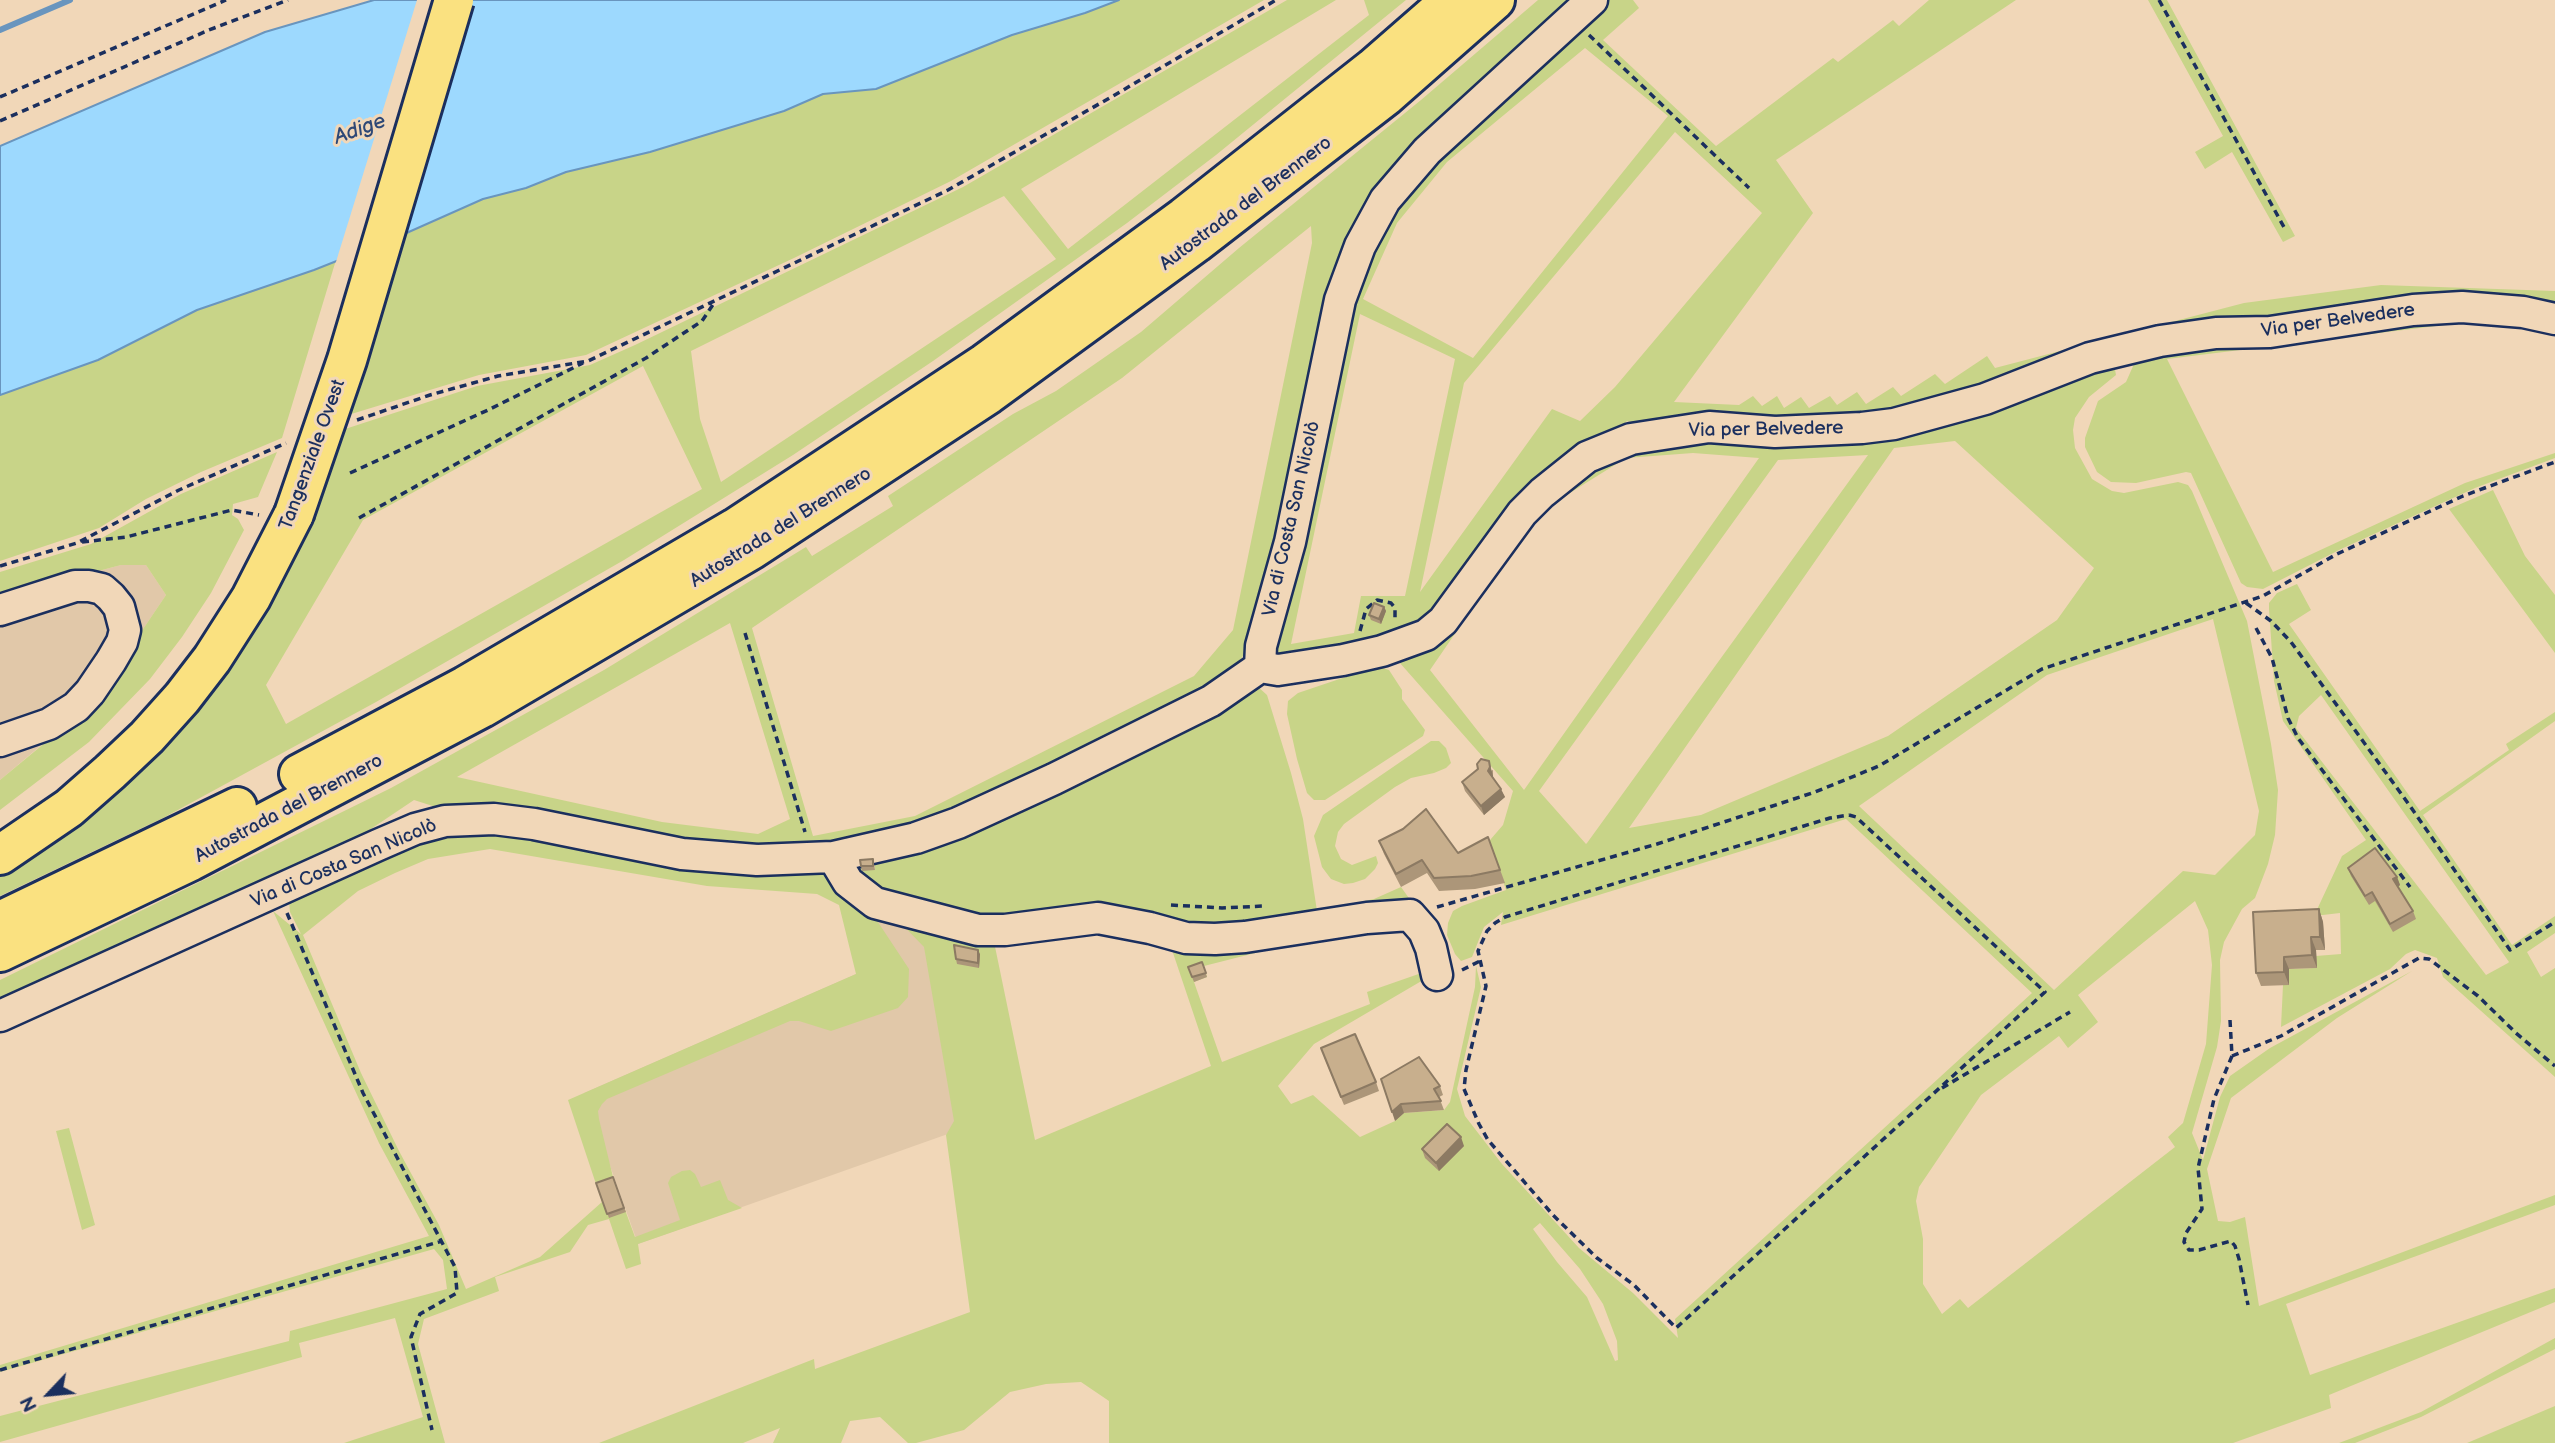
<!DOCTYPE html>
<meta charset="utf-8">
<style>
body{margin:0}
#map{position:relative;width:2555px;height:1443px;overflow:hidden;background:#f1d7b8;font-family:"Balsamiq Sans",sans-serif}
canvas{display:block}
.north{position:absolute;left:14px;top:1359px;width:70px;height:70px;-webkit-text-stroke:5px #f1d7b8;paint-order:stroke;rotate:244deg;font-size:19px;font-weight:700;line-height:28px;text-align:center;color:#1b2f5e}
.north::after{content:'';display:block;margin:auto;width:24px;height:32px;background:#1b2f5e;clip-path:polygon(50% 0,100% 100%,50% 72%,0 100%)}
</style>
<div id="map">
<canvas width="2555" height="1443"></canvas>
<div class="north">N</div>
</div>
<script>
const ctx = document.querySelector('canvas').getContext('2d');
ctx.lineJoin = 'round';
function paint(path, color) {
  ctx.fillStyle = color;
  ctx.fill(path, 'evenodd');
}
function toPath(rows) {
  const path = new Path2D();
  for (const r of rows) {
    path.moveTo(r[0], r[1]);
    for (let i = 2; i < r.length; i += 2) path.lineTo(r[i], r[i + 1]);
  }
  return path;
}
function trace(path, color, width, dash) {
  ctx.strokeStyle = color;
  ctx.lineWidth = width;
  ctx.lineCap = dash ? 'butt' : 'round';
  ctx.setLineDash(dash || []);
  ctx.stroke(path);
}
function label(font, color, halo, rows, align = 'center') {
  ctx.font = font + ' "Balsamiq Sans",sans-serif';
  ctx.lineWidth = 6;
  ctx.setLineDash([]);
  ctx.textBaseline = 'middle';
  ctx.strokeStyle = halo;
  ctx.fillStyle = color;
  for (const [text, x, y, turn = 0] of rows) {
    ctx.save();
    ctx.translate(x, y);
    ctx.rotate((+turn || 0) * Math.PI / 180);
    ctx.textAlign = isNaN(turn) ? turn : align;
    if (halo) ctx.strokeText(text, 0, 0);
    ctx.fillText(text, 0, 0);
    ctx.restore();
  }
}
paint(toPath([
 [121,565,146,565,166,595,114,672,58,731,0,780,0,597],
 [868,907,953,930,976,1124,638,1244,584,1093,856,974]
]), '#e1c8a9');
paint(toPath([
 [1119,0,1264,0,951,181,794,258,586,355,479,375,348,415,402,235,483,199,526,188,566,172,784,111,824,94,876,89,1012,35,1085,13],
 [1287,0,1336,0,1021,189,1068,249,1369,15,1364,0,1406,0,1216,155,1127,223,933,361,793,455,624,560,376,702,165,817,0,896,0,868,110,790,342,430,477,386,590,365,635,345,963,187],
 [1004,196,1056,259,721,482,700,419,691,351],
 [643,366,702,489,286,724,266,685,363,520],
 [1538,0,1580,0,1381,183,1361,212,1347,238,1334,275,1298,447,1252,642,1237,665,1217,686,953,816,825,847,717,849,479,806,458,805,439,808,414,800,335,853,0,1004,0,980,391,788,604,670,806,547,812,556,893,506,888,496,1013,414,1056,391,1141,332,1239,248,1421,100],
 [1311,226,1312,243,1233,630,1194,676,915,816,813,836,752,628,1122,378],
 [730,623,790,819,758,834,662,822,457,777],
 [1604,0,1633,0,1639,8,1603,40,1716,146,1833,58,1838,62,1893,20,1899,26,1929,0,2016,0,1776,160,1813,213,1674,402,1739,405,1753,396,1762,406,1777,396,1784,408,1801,397,1809,408,1830,396,1837,405,1857,392,1866,404,1893,387,1901,396,1935,374,1945,384,1987,356,1995,368,2244,303,2381,285,2555,291,2555,310,2357,309,1884,418,1638,429,1637,423,1627,421,1421,629,1276,663,1273,648,1341,328,1398,195],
 [1585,48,1668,116,1473,358,1363,299,1397,223,1447,162],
 [1675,132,1762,213,1615,387,1580,421,1552,409,1420,592,1464,383],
 [1360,314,1455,359,1405,596,1361,596,1354,633,1291,644],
 [2148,0,2167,0,2295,236,2283,242,2232,152,2205,169,2195,152,2223,136],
 [336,260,282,438,201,472,146,499,99,528,0,561,0,395,98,360,197,310],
 [2485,320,2167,359,2273,572,2465,483,2555,453,2555,458,2475,488,2341,549,2263,589,2247,587,2241,583,2191,473,2186,472,2136,483,2111,482,2097,472,2085,447,2085,438,2098,401,2126,382,2138,355,2357,326],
 [2114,364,2116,375,2089,397,2075,418,2073,430,2075,448,2092,479,2112,491,2124,493,2178,482,2188,485,2192,491,2247,621,2271,744,2278,790,2275,835,2268,864,2255,898,2242,909,2224,942,2220,960,2221,1021,2217,1047,2192,1133,2203,1160,2220,1097,2230,1076,2270,1048,2412,971,2337,1018,2231,1098,2207,1169,2218,1221,2230,1222,2245,1217,2259,1306,2555,1195,2555,1205,2286,1304,2310,1375,2555,1288,2555,1302,2329,1395,2331,1408,2233,1443,1109,1443,1109,1401,1081,1382,1046,1384,1010,1392,964,1430,916,1443,908,1443,880,1417,850,1421,841,1443,773,1443,780,1428,743,1443,599,1443,814,1359,815,1369,970,1312,946,1135,954,1121,924,947,890,912,993,937,1035,1140,1211,1066,1170,944,1407,923,1263,951,1204,966,1207,977,1194,982,1222,1062,1370,1004,1367,992,1430,970,1430,976,1314,1044,1278,1086,1291,1104,1313,1095,1360,1137,1395,1121,1404,1113,1444,1110,1450,1102,1475,987,1476,966,1481,987,1457,1089,1465,1116,1502,1164,1579,1248,1633,1293,1678,1338,1675,1319,2032,993,1846,819,1501,925,1503,912,1484,927,1472,957,1461,961,1455,954,1447,935,1448,923,1453,911,1462,906,1506,890,1493,850,1484,847,1503,825,1513,791,1392,654,1573,474,1679,438,1769,445],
 [1955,441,2094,568,2057,620,1888,736,1701,815,1629,828,1894,448],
 [1693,453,1759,458,1524,790,1430,670,1531,523,1557,501,1626,458],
 [1868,455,1587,843,1586,844,1539,791,1778,460],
 [2213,619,2259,811,2255,835,2215,875,2183,871,2054,990,1859,806,2047,675],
 [2195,901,2208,930,2212,965,2206,1044,2183,1123,2168,1137,2175,1147,1968,1308,1960,1299,1942,1314,1923,1284,1923,1239,1916,1201,1919,1187,1981,1095,2059,1036,2068,1048,2098,1022,2078,995],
 [1540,1223,1580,1269,1603,1304,1617,1341,1618,1360,1615,1361,1587,1297,1557,1262,1533,1229],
 [277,452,258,497,233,504,232,515,238,519,244,530,211,593,182,637,150,679,89,742,0,810,0,780,58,732,114,672,166,595,146,565,121,565,0,597,0,572,91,544,181,494],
 [2493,490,2525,556,2555,595,2555,653,2449,509],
 [2297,584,2311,610,2289,624,2420,811,2509,750,2506,744,2555,712,2555,721,2423,815,2512,945,2555,916,2555,933,2527,952,2541,977,2555,968,2555,1077,2443,977,2437,958,2415,950,2406,954,2390,969,2281,1027,2283,985,2289,969,2316,968,2316,956,2341,954,2340,913,2314,916,2342,856,2366,840,2283,721,2274,681,2269,609,2269,603,2277,593],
 [2321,695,2509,962,2508,963,2486,975,2296,728,2299,716],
 [1372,668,1383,668,1389,670,1402,690,1402,699,1425,730,1423,736,1325,800,1314,800,1307,793,1297,759,1287,714,1288,701,1298,693],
 [1256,685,1267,695,1291,773,1303,819,1317,911,1374,899,1401,887,1411,901,1267,928,980,922,889,896,857,871,855,860,875,870,874,858],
 [1431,741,1439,741,1446,748,1451,763,1446,768,1434,773,1411,778,1395,787,1344,824,1338,832,1335,846,1341,859,1352,865,1376,856,1378,863,1375,869,1365,879,1353,883,1344,884,1331,879,1322,867,1314,836,1323,815],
 [498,828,818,868,868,907,909,969,908,997,898,1008,831,1031,799,1021,790,1021,607,1099,602,1104,598,1111,599,1119,613,1177,635,1237,680,1220,668,1183,671,1177,682,1171,690,1170,695,1174,701,1187,720,1180,728,1200,742,1208,638,1244,641,1264,626,1269,609,1219,588,1225,570,1252,495,1277,499,1291,424,1319,418,1344,445,1443,344,1443,423,1417,395,1318,299,1343,302,1357,0,1442,0,1416,289,1341,290,1331,447,1289,443,1260,434,1249,0,1372,0,1365,429,1236,379,1143,273,911,301,934,290,912,289,900,435,833],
 [490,849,707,886,817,894,839,905,856,974,568,1100,602,1202,540,1257,466,1289,439,1225,399,1151,361,1073,303,935,358,891,395,873,428,859],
 [69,1128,95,1225,82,1230,56,1131],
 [2555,1338,2555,1349,2421,1417,2355,1443,2339,1443,2421,1412],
 [2555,1406,2555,1443,2467,1443]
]), '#c8d488');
const water = toPath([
 [374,0,1119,0,1085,13,1012,35,876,89,823,94,784,111,650,152,566,172,526,188,483,199,402,235,314,270,197,310,98,360,0,395,0,146,265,32,374,0]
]);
paint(water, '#9dd9fe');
trace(water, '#6995be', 2);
paint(toPath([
 [417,0,469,0,401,239,335,265]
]), '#f1d7b8');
trace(toPath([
 [0,30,70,0]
]), '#6995be', 6);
const minor = toPath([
 [0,610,75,586,89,586,102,589,111,597,119,607,125,630,122,642,111,661,90,692,76,707,49,724,0,741],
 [1260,667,1278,670,1343,660,1382,651,1426,635,1443,621,1522,513,1542,493,1587,457,1631,439,1709,427,1775,432,1862,428,1894,424,1985,399,2090,358,2160,341,2216,333,2270,332,2413,310,2462,307,2523,312,2555,319],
 [833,857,848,882,875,903,978,930,1005,930,1098,918,1150,928,1186,938,1215,939,1245,937,1367,918,1410,915,1424,931,1431,948,1437,975],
 [0,1016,378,845,415,829,445,821,494,819,534,824,682,854,757,860,833,857,916,838,958,823,1054,779,1211,701,1260,667,1261,646,1290,542,1340,300,1360,246,1385,200,1427,151,1592,0]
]);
const highway = toPath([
 [299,774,465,686,735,528,985,363,1184,217,1373,68,1451,0],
 [0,855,69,808,110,772,147,737,182,698,212,659,251,598,294,514],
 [0,921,237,807],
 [0,952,191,861,482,708,751,550,989,394,1196,243,1386,96,1495,0]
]);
trace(minor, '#1b2f5e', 35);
trace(highway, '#1b2f5e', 44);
trace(toPath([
 [2159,0,2285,229],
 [1589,35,1749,188],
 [0,97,226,0],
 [0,121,209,30,288,0],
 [357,420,430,395,498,376,588,361,948,190,1113,96,1276,0],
 [350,473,488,410,583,363],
 [359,518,646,358,702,321,714,303],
 [82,542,126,537,232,510,259,515],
 [0,566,77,543,179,490,286,443],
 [2246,603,2271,621,2291,642,2410,806,2510,950,2555,922],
 [2256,628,2272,658,2288,718,2298,738,2410,887],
 [1360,631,1366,609,1377,600,1391,603,1395,608,1395,619],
 [745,633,805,832],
 [1849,815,1856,817,2045,992,1676,1328,1634,1285,1597,1258,1553,1215,1488,1140,1479,1124,1464,1089,1466,1070,1486,986,1478,951,1487,931,1495,923,1505,917,1830,818,1849,815],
 [1171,905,1222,908,1264,906],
 [1437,907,1657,844,1815,792,1879,766,2042,669,2263,596,2337,554,2463,496,2555,462],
 [287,913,363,1093,455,1267,457,1293,420,1314,411,1337,432,1430],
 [1462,970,1480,961],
 [2230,1020,2232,1056,2214,1099,2198,1168,2202,1209,2186,1233,2184,1242,2189,1250,2199,1250,2231,1241,2235,1246,2239,1259,2248,1305],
 [2232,1056,2281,1036,2419,958,2429,959,2478,996,2516,1033,2555,1066],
 [1942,1088,2070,1012],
 [0,1370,442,1241]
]), '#1b2f5e', 3.5, [7, 5]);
trace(minor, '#f1d7b8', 30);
trace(highway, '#fae180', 38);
const highwayBridge = toPath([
 [294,514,347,360,454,0]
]);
trace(highwayBridge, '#1b2f5e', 44, []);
trace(highwayBridge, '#fae180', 38);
paint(toPath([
 [1384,607,1386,611,1381,624,1371,620,1369,615],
 [1493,770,1493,777,1505,797,1484,815,1465,791,1462,782],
 [1488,837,1505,883,1475,889,1439,891,1427,873,1401,887,1384,854,1379,841,1458,853],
 [874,864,875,870,862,871,861,866],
 [2348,868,2397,877,2400,885,2398,887,2413,911,2416,919,2393,932,2375,901,2369,905,2351,876],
 [2319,909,2323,922,2325,950,2316,950,2317,968,2289,969,2289,985,2261,986,2256,973],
 [980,954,979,968,957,964,956,959],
 [1202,962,1207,977,1194,982,1188,967],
 [1324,1057,1376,1082,1379,1091,1344,1105],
 [1419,1057,1440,1086,1443,1095,1439,1097,1444,1110,1404,1113,1395,1121],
 [1464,1146,1439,1171,1425,1158,1422,1149],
 [613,1177,626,1212,609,1218,596,1183]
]), '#ac9679');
paint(toPath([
 [1384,607,1386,611,1381,624,1379,619],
 [1489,761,1493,776,1491,779,1488,771],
 [1501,789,1505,797,1484,815,1481,806],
 [2397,877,2400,885,2396,888,2393,879],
 [2319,909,2323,922,2325,950,2320,937],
 [2311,937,2316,950,2317,968,2312,955],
 [978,950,980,954,979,968,978,963],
 [2284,957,2289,969,2289,985,2284,972],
 [1401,1104,1404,1113,1395,1121,1392,1112],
 [1461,1137,1464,1146,1439,1171,1436,1163]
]), '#8c7a63');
const building = toPath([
 [1374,603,1384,607,1379,619,1369,615,1374,603],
 [1481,759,1489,761,1490,767,1488,771,1501,789,1481,806,1462,782,1478,769,1477,764,1481,759],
 [1426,809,1458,853,1488,837,1500,870,1471,876,1434,878,1422,860,1396,874,1379,841,1403,829,1426,809],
 [2375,848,2397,877,2393,879,2413,911,2390,924,2372,892,2365,896,2348,868,2375,848],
 [873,859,873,866,861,866,860,860,873,859],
 [2319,909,2320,937,2311,937,2312,955,2284,957,2284,972,2256,973,2253,912,2319,909],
 [954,945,978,950,978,963,956,959,954,945],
 [1202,962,1206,973,1192,977,1188,967,1202,962],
 [1355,1034,1376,1082,1341,1097,1321,1048,1355,1034],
 [1419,1057,1440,1086,1434,1089,1441,1101,1401,1104,1392,1112,1381,1079,1419,1057],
 [1447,1124,1461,1137,1436,1163,1422,1149,1447,1124],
 [613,1177,624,1208,607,1214,596,1183,613,1177]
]);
paint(building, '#c8af8d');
trace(building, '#8c7a63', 2);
label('19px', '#1b2f5e', '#f1d7b8', [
 ["Autostrada del Brennero",1246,204,-37],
 ["Via per Belvedere",2338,321,-8],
 ["Via per Belvedere",1766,430,-1],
 ["Tangenziale Ovest",313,455,-70],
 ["Via di Costa San Nicolò",1292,519,-77],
 ["Autostrada del Brennero",781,528,-32],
 ["Autostrada del Brennero",289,809,-28],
 ["Via di Costa San Nicolò",344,864,-23]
]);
label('italic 21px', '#2e4876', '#f1d7b8', [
 ["Adige",360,130,-20]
]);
</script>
